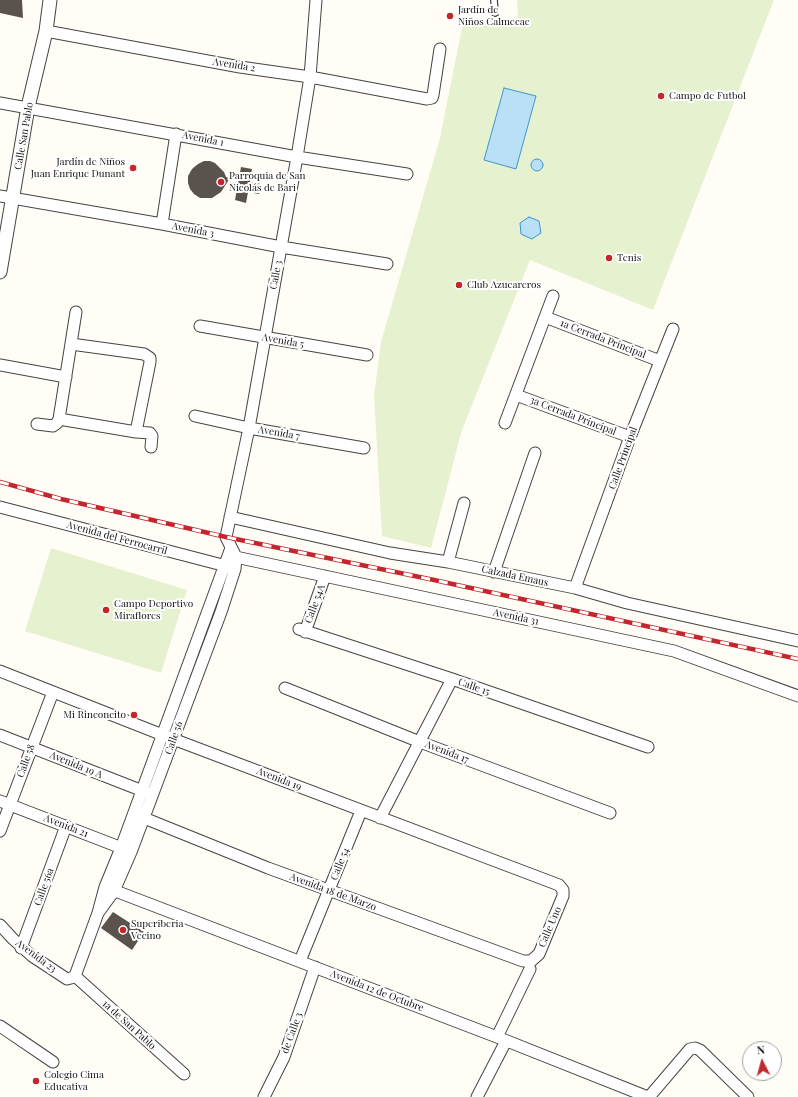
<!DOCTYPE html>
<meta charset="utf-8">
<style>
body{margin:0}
#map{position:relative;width:798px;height:1097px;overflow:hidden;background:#fffdf5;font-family:"Playfair Display",serif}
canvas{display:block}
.north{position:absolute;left:742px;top:1041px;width:40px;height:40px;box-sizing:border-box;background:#fff;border:1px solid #a0a0a0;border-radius:50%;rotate:354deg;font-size:11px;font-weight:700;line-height:16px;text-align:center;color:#111}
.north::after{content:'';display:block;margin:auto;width:14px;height:18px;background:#c4262e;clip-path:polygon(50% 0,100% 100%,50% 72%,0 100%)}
</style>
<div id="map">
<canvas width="798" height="1097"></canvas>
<div class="north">N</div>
</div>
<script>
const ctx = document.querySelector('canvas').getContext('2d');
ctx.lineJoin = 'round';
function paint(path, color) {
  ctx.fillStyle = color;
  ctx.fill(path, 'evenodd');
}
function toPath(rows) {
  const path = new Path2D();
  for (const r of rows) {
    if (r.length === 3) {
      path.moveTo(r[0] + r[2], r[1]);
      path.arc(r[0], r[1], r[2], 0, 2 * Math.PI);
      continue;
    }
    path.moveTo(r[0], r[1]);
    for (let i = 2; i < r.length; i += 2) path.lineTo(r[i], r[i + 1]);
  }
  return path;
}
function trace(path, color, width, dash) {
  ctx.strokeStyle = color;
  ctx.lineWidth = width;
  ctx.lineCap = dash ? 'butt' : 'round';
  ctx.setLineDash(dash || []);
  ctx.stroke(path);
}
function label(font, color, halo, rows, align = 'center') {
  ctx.font = font + ' "Playfair Display",serif';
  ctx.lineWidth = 4;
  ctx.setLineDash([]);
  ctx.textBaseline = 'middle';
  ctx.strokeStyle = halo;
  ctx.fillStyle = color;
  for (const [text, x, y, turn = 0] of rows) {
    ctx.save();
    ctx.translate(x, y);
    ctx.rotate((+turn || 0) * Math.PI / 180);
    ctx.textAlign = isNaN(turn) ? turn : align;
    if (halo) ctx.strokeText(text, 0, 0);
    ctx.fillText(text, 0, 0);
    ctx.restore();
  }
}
paint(toPath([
 [517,0,774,0,653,310,530,260,462,430,431,548,382,536,374,396,381,342,440,138,463,23,518,18],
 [51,548,187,590,161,673,25,631]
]), '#e6f2cf');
const water = toPath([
 [504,88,536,96,516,169,484,160,504,88],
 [537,165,6],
 [529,217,539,221,541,233,532,239,521,234,520,223,529,217]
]);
paint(water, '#b9e0f7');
trace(water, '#3f96cf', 1);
paint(toPath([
 [0,0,22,0,23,18,0,13],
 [204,161,210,161,215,163,224,172,226,177,230,178,221,192,212,198,200,198,194,194,190,189,188,183,188,176,192,169,198,164],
 [241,167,252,169,250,182,261,184,259,194,248,192,246,203,235,200],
 [113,912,144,932,132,950,101,928]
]), '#5a524d');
const service = toPath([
 [494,0,495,13]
]);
const minor = toPath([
 [46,31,240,67,310,77,427,99,432,98,433,95,440,49],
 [0,103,297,157,407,174],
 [0,196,162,224,281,247,387,264],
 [162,224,176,134],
 [545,317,660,361],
 [200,326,367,355],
 [71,344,144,354,150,358,150,362,136,432],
 [0,365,66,377],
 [516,395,630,437],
 [195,416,249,428,364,448],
 [59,419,136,432,150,433,152,436,151,447],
 [505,423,553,296],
 [37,424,53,426,57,423,59,419,76,312],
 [0,507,230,567],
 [230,517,390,553,448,562,575,588,627,603,798,641],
 [231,556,674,651,798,696],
 [448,562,464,503],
 [494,572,535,453],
 [575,588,630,437,673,329],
 [299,629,452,679,648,747],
 [305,632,325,576],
 [0,671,173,739,559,885,563,890,563,896,539,954,531,961,523,961,268,868,144,818],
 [285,688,420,742,610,813],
 [0,735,148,793],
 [0,801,127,850],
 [380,818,452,679],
 [0,831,53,692],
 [105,887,497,1037,648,1097],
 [98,913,114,891,131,852,221,612,235,569,236,557,226,537,249,428,297,157,310,77,316,0],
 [0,925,13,939,32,956,67,979,71,978,75,976],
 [21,948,66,826],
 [300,961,361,811],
 [75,976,98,913,105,887,121,848,231,548],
 [75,976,184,1074],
 [0,1026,53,1062],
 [497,1037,530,969],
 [264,1097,284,1057,315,967],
 [477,1097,506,1041],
 [649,1097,690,1049,695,1048,700,1050,748,1097]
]);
const tertiary = toPath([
 [0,272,28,107,46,31,50,0]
]);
trace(service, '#444', 8);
trace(minor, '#444', 13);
trace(tertiary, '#444', 15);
trace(service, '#fff', 5.5);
trace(minor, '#fff', 11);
trace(tertiary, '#fff', 13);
const rail = toPath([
 [0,482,61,499,226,537,434,580,798,659]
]);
trace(rail, '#c4262e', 4.5);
trace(rail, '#fff', 3, [9]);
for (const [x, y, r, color] of [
 [450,16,4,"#c4262e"],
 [661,96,4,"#c4262e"],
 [133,168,4,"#c4262e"],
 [221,182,4,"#c4262e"],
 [609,258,4,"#c4262e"],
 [459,285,4,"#c4262e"],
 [106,610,4,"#c4262e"],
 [134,715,4,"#c4262e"],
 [123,930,4,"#c4262e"],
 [36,1081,4,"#c4262e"]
]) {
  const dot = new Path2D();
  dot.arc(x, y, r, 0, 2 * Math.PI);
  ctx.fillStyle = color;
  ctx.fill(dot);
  trace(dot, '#fff', 1.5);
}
label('10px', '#111', '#fff', [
 ["Jardín de",458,10],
 ["Niños Calmecac",458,22],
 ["Campo de Futbol",669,96],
 ["Jardín de Niños",125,162,"right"],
 ["Juan Enrique Dunant",125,174,"right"],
 ["Parroquia de San",229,176],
 ["Nicolás de Bari",229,188],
 ["Tenis",617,258],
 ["Club Azucareros",467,285],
 ["Campo Deportivo",114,604],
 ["Miraflores",114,616],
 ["Mi Rinconcito",126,715,"right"],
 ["Superiberia",131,924],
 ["Vecino",131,936],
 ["Colegio Cima",44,1075],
 ["Educativa",44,1087]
], 'left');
label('10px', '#111', '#fff', [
 ["Avenida 2",234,65,9],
 ["Calle San Pablo",24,136,-80],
 ["Avenida 1",203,139,11],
 ["Avenida 3",193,230,11],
 ["Calle 3",276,275,-79],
 ["1a Cerrada Principal",603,339,21],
 ["Avenida 5",283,341,10],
 ["3a Cerrada Principal",573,416,21],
 ["Avenida 7",279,433,10],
 ["Calle Principal",623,458,-70],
 ["Avenida del Ferrocarril",117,538,15],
 ["Calzada Emaus",515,576,12],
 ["Calle 54A",315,604,-70],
 ["Avenida 31",516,617,12],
 ["Calle 15",474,687,19],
 ["Calle 56",174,738,-70],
 ["Avenida 17",447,752,21],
 ["Calle 58",26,761,-70],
 ["Avenida 19 A",76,765,22],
 ["Avenida 19",279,779,21],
 ["Avenida 21",66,826,21],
 ["Calle 54",340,864,-68],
 ["Calle 56a",44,887,-70],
 ["Avenida 18 de Marzo",333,892,20],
 ["Calle Uno",550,927,-67],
 ["Avenida 23",36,956,37],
 ["Avenida 12 de Octubre",377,991,21],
 ["1a de San Pablo",129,1025,42],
 ["de Calle 3",292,1033,-70]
]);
</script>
